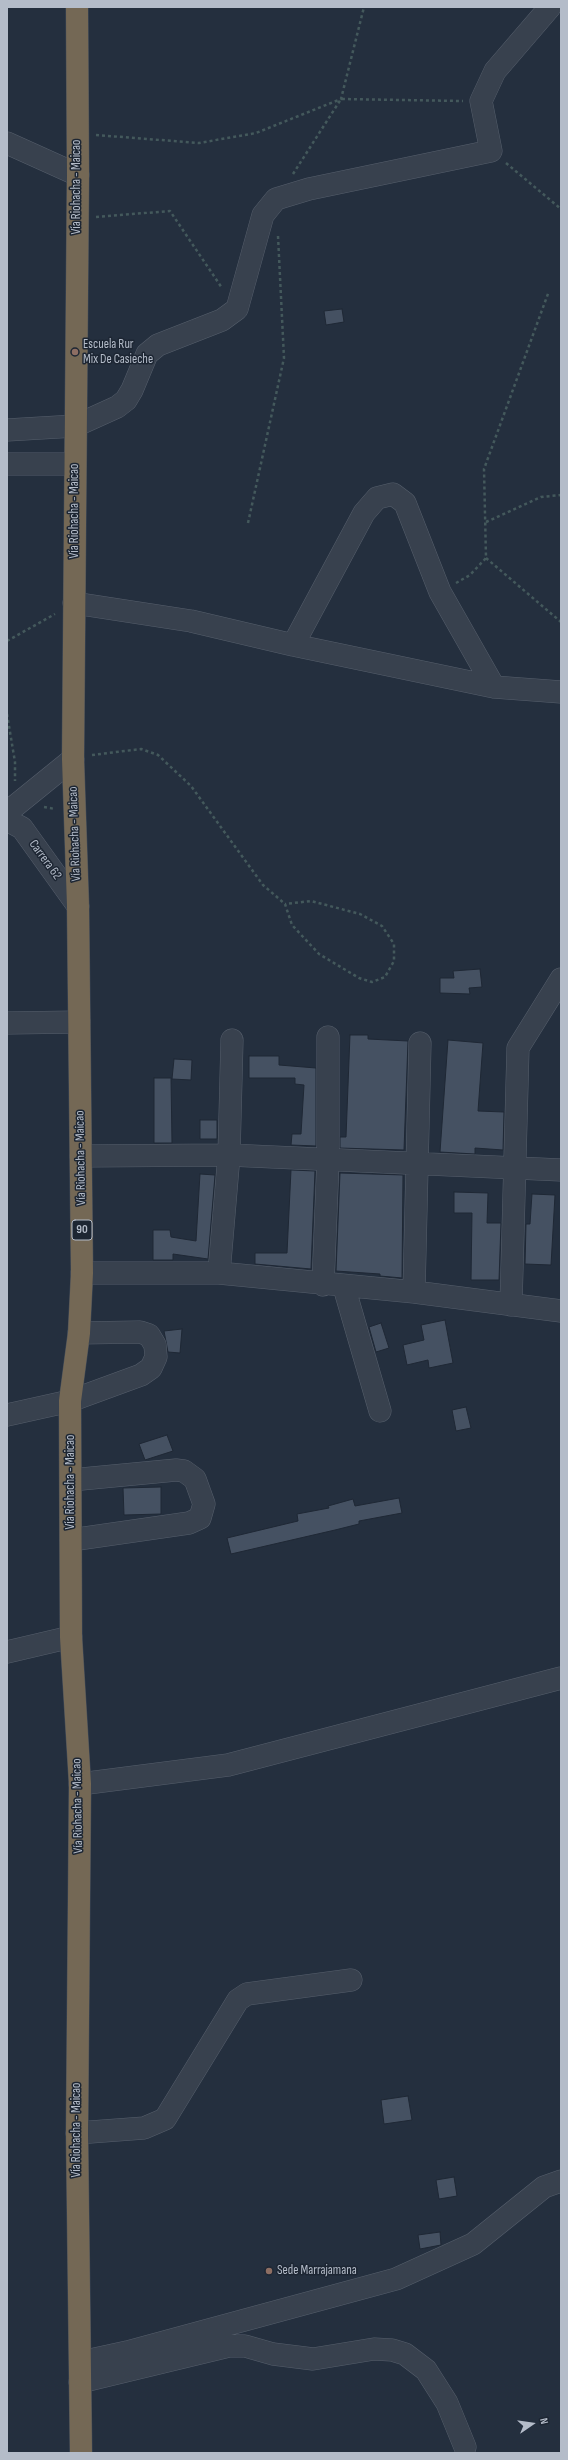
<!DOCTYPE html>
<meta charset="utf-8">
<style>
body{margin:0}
#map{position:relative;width:568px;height:2460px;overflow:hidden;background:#242f3e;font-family:"Sofia Sans Condensed",sans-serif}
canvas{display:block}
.frame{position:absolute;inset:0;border:8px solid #b4bcc9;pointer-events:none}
.north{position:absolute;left:512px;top:2404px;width:40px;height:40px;-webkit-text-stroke:3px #1d2633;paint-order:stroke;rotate:77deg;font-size:11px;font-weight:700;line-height:16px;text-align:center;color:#b4bcc9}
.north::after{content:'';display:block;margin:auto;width:14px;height:18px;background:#b4bcc9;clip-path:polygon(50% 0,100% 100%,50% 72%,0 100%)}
</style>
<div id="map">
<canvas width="568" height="2460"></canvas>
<div class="frame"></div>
<div class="north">N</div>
</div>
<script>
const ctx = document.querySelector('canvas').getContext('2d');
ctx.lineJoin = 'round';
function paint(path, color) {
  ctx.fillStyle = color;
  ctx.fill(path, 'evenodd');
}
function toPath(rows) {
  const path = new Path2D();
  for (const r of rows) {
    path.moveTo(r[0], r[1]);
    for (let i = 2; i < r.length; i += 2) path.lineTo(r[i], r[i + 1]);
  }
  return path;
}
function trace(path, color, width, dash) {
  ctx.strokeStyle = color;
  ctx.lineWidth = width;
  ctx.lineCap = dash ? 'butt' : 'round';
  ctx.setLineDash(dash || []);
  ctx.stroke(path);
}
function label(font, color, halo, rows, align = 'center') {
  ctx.font = font + ' "Sofia Sans Condensed",sans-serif';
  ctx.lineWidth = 3;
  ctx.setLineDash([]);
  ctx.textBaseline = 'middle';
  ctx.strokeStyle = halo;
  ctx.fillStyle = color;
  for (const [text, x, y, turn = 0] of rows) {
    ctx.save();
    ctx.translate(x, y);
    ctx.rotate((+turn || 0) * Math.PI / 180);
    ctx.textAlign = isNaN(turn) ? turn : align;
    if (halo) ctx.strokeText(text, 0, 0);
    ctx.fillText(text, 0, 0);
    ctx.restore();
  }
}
const building = toPath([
 [342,309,344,322,326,325,324,311,342,309],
 [480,969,482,987,469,988,470,994,440,993,440,978,454,978,453,971,480,969],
 [350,1035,368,1035,368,1039,408,1041,404,1150,340,1148,340,1137,346,1137,350,1035],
 [448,1040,483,1043,478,1111,504,1112,503,1150,475,1148,475,1154,440,1152,448,1040],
 [249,1056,279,1056,279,1065,316,1068,316,1146,291,1145,292,1134,301,1134,304,1085,295,1084,295,1078,249,1078,249,1056],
 [174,1059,192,1060,191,1080,172,1079,174,1059],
 [154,1078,171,1078,172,1143,154,1143,154,1078],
 [200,1120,217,1120,217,1139,200,1139,200,1120],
 [291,1170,315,1171,311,1269,255,1264,255,1253,287,1253,291,1170],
 [340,1173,403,1175,402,1278,380,1276,380,1274,336,1271,340,1173],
 [200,1174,215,1175,208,1259,173,1254,173,1260,153,1260,153,1230,170,1230,171,1237,196,1241,200,1174],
 [454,1192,488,1193,487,1223,501,1223,499,1280,471,1280,472,1213,454,1213,454,1192],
 [532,1194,555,1195,551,1265,525,1264,526,1224,530,1224,532,1194],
 [445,1320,453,1363,429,1368,428,1360,407,1365,403,1345,424,1340,421,1325,445,1320],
 [381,1323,389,1348,376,1352,369,1327,381,1323],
 [182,1329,180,1353,168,1352,164,1331,182,1329],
 [466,1407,471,1428,456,1431,452,1410,466,1407],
 [167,1435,173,1451,145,1460,139,1444,167,1435],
 [161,1487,161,1514,124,1515,123,1488,161,1487],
 [399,1498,402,1513,359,1521,359,1524,335,1530,231,1554,227,1538,298,1521,297,1514,329,1508,328,1506,353,1499,355,1506,399,1498],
 [408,2096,412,2120,384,2124,381,2100,408,2096],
 [454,2177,457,2196,439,2199,436,2180,454,2177],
 [440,2232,441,2245,420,2249,418,2235,440,2232]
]);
paint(building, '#455162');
trace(building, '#1f2835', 1);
const minor = toPath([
 [7,143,78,175],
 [7,430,75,426,117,407,126,400,132,390,147,354,158,345,222,320,237,309,263,215,276,199,309,189,491,151,481,101,495,71,550,7],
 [7,464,75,464],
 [74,603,191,621,293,645,494,687,561,692],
 [293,645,364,513,377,498,393,494,405,503,440,592,494,687],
 [7,810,15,806,73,759],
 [7,820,22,828,78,906],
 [7,1023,79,1022],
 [81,1156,229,1155,561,1170],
 [82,1273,219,1273,414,1292,561,1311],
 [219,1273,229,1155,232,1040],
 [323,1285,328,1161,328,1037],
 [344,1287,380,1411],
 [414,1292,420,1043],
 [511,1305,518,1048,561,979],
 [7,1415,70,1401,141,1375,151,1368,156,1357,155,1345,149,1335,140,1332,79,1333],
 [71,1480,176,1470,184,1471,195,1479,204,1504,200,1518,189,1523,71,1540],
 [7,1652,71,1637],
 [80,1784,228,1765,561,1678],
 [77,2133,144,2128,165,2119,238,2000,247,1994,351,1980],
 [81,2362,127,2352,396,2279,473,2244,544,2187,561,2181],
 [80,2382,229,2346,245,2346,273,2354,313,2359,374,2349,392,2350,405,2354,426,2370,447,2403,465,2447]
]);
const highway = toPath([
 [77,7,78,175,73,759,78,906,82,1273,79,1333,70,1401,71,1637,80,1784,77,2133,81,2453]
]);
trace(minor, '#565f6c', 23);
trace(highway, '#434c59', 23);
trace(toPath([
 [96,135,199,143,256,133,341,99,364,7],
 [506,163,561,209],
 [293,174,341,99,463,101],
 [96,217,170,211,222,288],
 [486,522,541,497,561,495],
 [248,523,284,358,278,236],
 [486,558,561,622],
 [456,583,470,575,486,558,484,469,549,291],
 [7,641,55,614],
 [7,714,15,762,15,781],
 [92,755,141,749,158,755,191,786,263,885,285,904,292,925,319,954,359,978,372,982,385,977,394,961,394,944,382,926,360,914,311,901,285,904],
 [44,807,55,809]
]), '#44595c', 2.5, [3, 3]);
trace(minor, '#38414e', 22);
trace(highway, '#746855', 22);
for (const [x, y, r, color] of [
 [75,352,4,"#8d6e63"],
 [269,2271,4,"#8d6e63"]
]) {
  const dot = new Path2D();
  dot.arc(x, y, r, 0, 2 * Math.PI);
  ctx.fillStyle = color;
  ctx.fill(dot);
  trace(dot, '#1d2633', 1.5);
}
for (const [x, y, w] of [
 [82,1230,20]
]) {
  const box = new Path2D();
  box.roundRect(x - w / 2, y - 10, w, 20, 3);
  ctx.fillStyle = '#1d2633';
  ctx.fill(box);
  trace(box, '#b4bcc9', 1);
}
label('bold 12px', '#b4bcc9', null, [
 ["90",82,1230]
]);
label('13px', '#b4bcc9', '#1d2633', [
 ["Vía Riohacha - Maicao",77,187,-90],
 ["Vía Riohacha - Maicao",75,511,-90],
 ["Vía Riohacha - Maicao",75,834,-92],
 ["Carrera 62",45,860,54],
 ["Vía Riohacha - Maicao",81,1158,-91],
 ["Vía Riohacha - Maicao",71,1482,-90],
 ["Vía Riohacha - Maicao",78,1806,-91],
 ["Vía Riohacha - Maicao",77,2130,-90]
]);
label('13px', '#b4bcc9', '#1d2633', [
 ["Escuela Rur",83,345],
 ["Mix De Casieche",83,360],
 ["Sede Marrajamana",277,2271]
], 'left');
</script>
